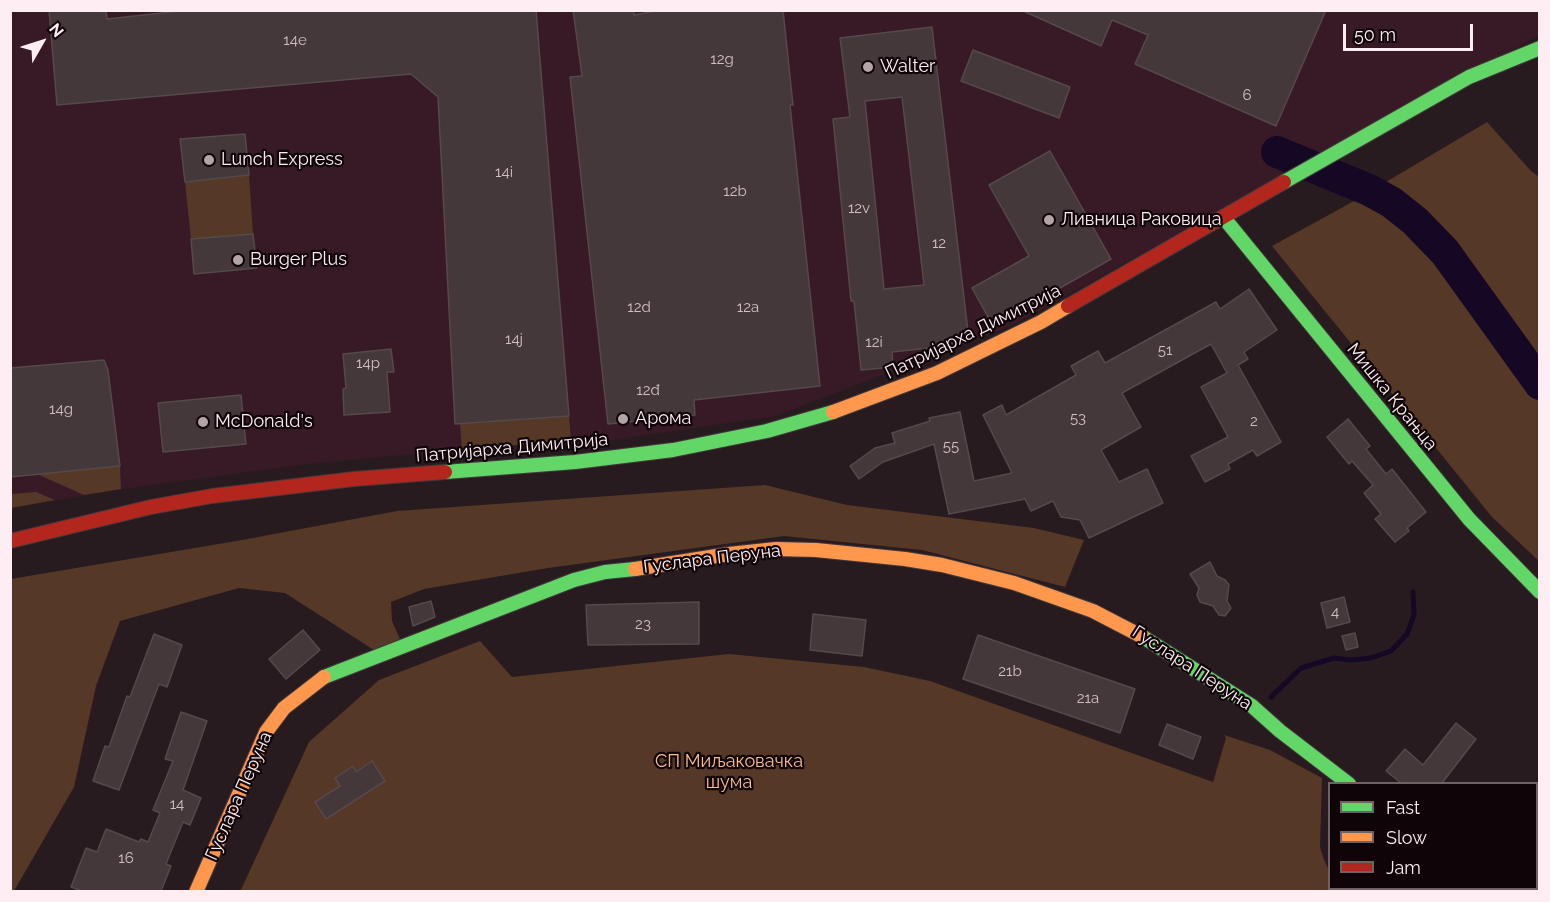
<!DOCTYPE html>
<meta charset="utf-8">
<style>
body{margin:0}
#map{position:relative;width:1550px;height:902px;overflow:hidden;background:#281b20;font-family:Raleway,sans-serif}
canvas{display:block}
.frame{position:absolute;inset:0;border:12px solid #feedf2;pointer-events:none}
.legend{position:absolute;left:1328px;top:782px;width:210px;height:108px;box-sizing:border-box;background:#0f0508;border:2px solid #6f6266;margin:0;padding:8px 10px;list-style:none;font-size:18px;color:#feedf2}
.legend li{display:flex;align-items:center;gap:12px;height:30px}
.legend b{width:30px;border:2px solid #6f6266}
.north{position:absolute;left:12px;top:12px;width:60px;height:60px;-webkit-text-stroke:4px #0f0508;paint-order:stroke;rotate:51deg;font-size:16px;font-weight:700;line-height:24px;text-align:center;color:#feedf2}
.north::after{content:'';display:block;margin:auto;width:21px;height:27px;background:#feedf2;clip-path:polygon(50% 0,100% 100%,50% 72%,0 100%)}
.scale{position:absolute;left:1343px;top:24px;width:130px;height:27px;box-sizing:border-box;border:3px solid #feedf2;border-top:0;padding-left:8px;font-size:18px;line-height:21px;white-space:nowrap;color:#feedf2;-webkit-text-stroke:4px #0f0508;paint-order:stroke}
</style>
<div id="map">
<canvas width="1550" height="902"></canvas>
<div class="frame"></div>
<ul class="legend">
<li><b style="height:8px;background:#63d668"></b>Fast</li>
<li><b style="height:8px;background:#ff974d"></b>Slow</li>
<li><b style="height:8px;background:#b3261e"></b>Jam</li>
</ul>
<div class="north">N</div>
<div class="scale">50 m</div>
</div>
<script>
const ctx = document.querySelector('canvas').getContext('2d');
ctx.lineJoin = 'round';
function paint(path, color) {
  ctx.fillStyle = color;
  ctx.fill(path, 'evenodd');
}
function toPath(rows) {
  const path = new Path2D();
  for (const r of rows) {
    path.moveTo(r[0], r[1]);
    for (let i = 2; i < r.length; i += 2) path.lineTo(r[i], r[i + 1]);
  }
  return path;
}
function trace(path, color, width, dash) {
  ctx.strokeStyle = color;
  ctx.lineWidth = width;
  ctx.lineCap = dash ? 'butt' : 'round';
  ctx.setLineDash(dash || []);
  ctx.stroke(path);
}
function label(font, color, halo, rows, align = 'center') {
  ctx.font = font + ' Raleway,sans-serif';
  ctx.lineWidth = 4.5;
  ctx.setLineDash([]);
  ctx.textBaseline = 'middle';
  ctx.strokeStyle = halo;
  ctx.fillStyle = color;
  for (const [text, x, y, turn = 0] of rows) {
    ctx.save();
    ctx.translate(x, y);
    ctx.rotate((+turn || 0) * Math.PI / 180);
    ctx.textAlign = isNaN(turn) ? turn : align;
    if (halo) ctx.strokeText(text, 0, 0);
    ctx.fillText(text, 0, 0);
    ctx.restore();
  }
}
paint(toPath([
 [11,11,1539,11,1539,35,1011,326,775,416,606,441,605,436,307,464,130,488,11,508]
]), '#371a25');
paint(toPath([
 [1487,122,1531,171,1539,177,1539,375,1449,250,1415,213,1381,185],
 [249,175,253,234,191,239,185,182],
 [1365,195,1388,208,1411,224,1427,240,1539,394,1539,561,1492,517,1272,246],
 [569,416,571,440,462,450,460,424],
 [120,466,121,489,84,495,37,474],
 [765,485,847,505,1034,528,1084,540,1065,587,922,550,784,536,548,568,424,589,391,602,392,621,400,639,374,650,285,593,239,588,120,621,96,686,74,787,14,891,11,892,11,579,242,540,397,511],
 [36,492,55,500,11,508,11,494],
 [480,641,512,677,729,654,864,667,930,681,1213,782,1226,738,1224,735,1270,750,1322,778,1320,847,1324,860,1329,870,1330,888,1357,889,1364,891,240,892,309,742,379,680]
]), '#553826');
trace(toPath([
 [1271,697,1301,668,1334,658,1351,660,1371,658,1391,651,1407,634,1414,615,1413,592]
]), '#140825', 5);
trace(toPath([
 [1277,152,1369,190,1391,202,1415,221,1445,252,1540,384]
]), '#140825', 32);
const building = toPath([
 [49,10,106,10,107,19,189,10,536,10,569,416,455,424,438,97,411,74,57,105,49,10],
 [573,10,634,10,634,15,661,10,783,10,793,105,790,105,820,386,694,400,695,415,608,424,570,77,582,76,573,10],
 [1021,10,1326,10,1276,126,1135,64,1148,35,1112,20,1101,46,1021,10],
 [932,27,969,340,958,345,892,352,893,367,861,370,854,301,851,301,833,119,850,117,840,38,932,27],
 [902,97,924,285,884,289,865,101,902,97],
 [973,50,1070,87,1059,118,961,81,973,50],
 [245,134,249,175,185,182,180,139,245,134],
 [1050,151,1111,259,993,326,972,288,1029,256,989,185,1050,151],
 [253,234,257,268,194,274,191,239,253,234],
 [1249,289,1277,330,1244,352,1248,359,1238,365,1281,442,1257,456,1253,450,1228,464,1230,469,1205,482,1191,456,1228,437,1201,387,1227,373,1211,344,1122,393,1141,427,1101,450,1119,482,1147,469,1163,503,1089,538,1080,520,1061,517,1053,501,1031,511,1025,499,949,514,934,444,883,462,859,479,850,466,875,448,895,443,892,433,930,421,929,418,960,412,974,481,1012,473,983,415,1002,405,1006,415,1076,375,1071,366,1098,351,1105,363,1216,302,1220,309,1249,289],
 [391,349,394,372,387,372,390,412,344,415,343,389,346,388,343,354,391,349],
 [104,360,108,370,120,466,10,477,10,368,104,360],
 [241,395,246,444,163,452,158,403,241,395],
 [1348,419,1370,446,1366,449,1386,474,1392,469,1426,512,1407,528,1409,531,1395,542,1375,519,1381,514,1364,493,1373,485,1352,461,1349,464,1327,437,1348,419],
 [1210,562,1217,576,1225,580,1229,585,1227,601,1231,608,1225,616,1219,615,1213,606,1200,602,1197,595,1199,588,1190,574,1210,562],
 [1344,597,1350,622,1327,628,1321,603,1344,597],
 [431,601,435,617,413,626,409,607,431,601],
 [699,602,699,644,588,645,586,605,699,602],
 [813,614,866,620,862,656,810,650,813,614],
 [303,630,320,650,286,679,269,659,303,630],
 [1355,633,1358,647,1346,650,1342,636,1355,633],
 [154,634,182,645,167,687,159,684,119,790,93,781,105,746,109,747,127,696,130,697,154,634],
 [978,635,1135,689,1120,733,963,679,978,635],
 [181,712,207,721,183,790,201,798,190,825,183,822,166,864,171,866,161,891,82,891,71,887,86,848,97,852,106,829,139,842,141,839,148,842,160,813,153,810,173,761,165,759,181,712],
 [1456,723,1476,739,1442,783,1401,783,1386,771,1405,749,1423,765,1456,723],
 [1167,724,1201,737,1193,759,1159,745,1167,724],
 [372,761,385,781,326,819,315,802,340,786,335,778,353,766,356,772,372,761]
]);
paint(building, '#44383a');
trace(building, '#55494b', 1.5);
const street = toPath([
 [1477,888,1480,892]
]);
const fast = toPath([
 [1284,182,1469,77,1540,48],
 [1224,218,1469,519,1540,592],
 [445,472,575,462,673,450,767,431,833,412],
 [1143,637,1252,706,1280,731,1349,784],
 [324,677,574,580,605,572,635,569]
]);
const slow = toPath([
 [833,412,937,373,1041,322,1068,306],
 [635,569,729,554,776,549,816,550,905,559,942,565,1014,583,1093,611,1143,637],
 [196,892,266,732,284,708,324,677]
]);
const jam = toPath([
 [1068,306,1284,182],
 [10,541,151,507,212,496,354,479,445,472]
]);
trace(street, '#43393c', 22);
trace(fast, '#43393c', 16);
trace(slow, '#43393c', 16);
trace(jam, '#43393c', 16);
trace(street, '#5e5256', 20);
trace(fast, '#63d668', 14);
trace(slow, '#ff974d', 14);
trace(jam, '#b3261e', 14);
for (const [x, y, r, color] of [
 [868,67,6,"#b3a4a8"],
 [209,160,6,"#b3a4a8"],
 [1049,220,6,"#b3a4a8"],
 [238,260,6,"#b3a4a8"],
 [623,419,6,"#b3a4a8"],
 [203,422,6,"#b3a4a8"]
]) {
  const dot = new Path2D();
  dot.arc(x, y, r, 0, 2 * Math.PI);
  ctx.fillStyle = color;
  ctx.fill(dot);
  trace(dot, '#0f0508', 2);
}
label('15px', '#d0c0c4', null, [
 ["14e",295,40],
 ["12g",722,59],
 ["6",1247,95],
 ["14i",504,172],
 ["12b",735,191],
 ["12v",859,208],
 ["12",939,243],
 ["12d",639,307],
 ["12a",748,307],
 ["14j",514,339],
 ["12i",874,342],
 ["51",1165,350],
 ["14p",368,363],
 ["12đ",648,390],
 ["14g",61,409],
 ["53",1078,418],
 ["2",1254,421],
 ["55",951,446],
 ["4",1335,612],
 ["23",643,624],
 ["21b",1010,671],
 ["21a",1088,698],
 ["14",177,804],
 ["16",126,858]
]);
label('18px', '#feedf2', '#0f0508', [
 ["Walter",880,67],
 ["Lunch Express",221,160],
 ["Ливница Раковица",1061,220],
 ["Burger Plus",250,260],
 ["Арома",635,419],
 ["McDonald's",215,422]
], 'left');
label('18px', '#feedf2', '#0f0508', [
 ["Патријарха Димитрија",973,332,-26],
 ["Мишка Крањца",1392,397,51],
 ["Патријарха Димитрија",512,448,-5],
 ["Гуслара Перуна",712,559,-7],
 ["Гуслара Перуна",1192,668,33],
 ["Гуслара Перуна",239,796,-66]
]);
label('18px', '#fbbc90', '#0f0508', [
 ["СП Миљаковачка",729,762],
 ["шума",729,783]
]);
</script>
